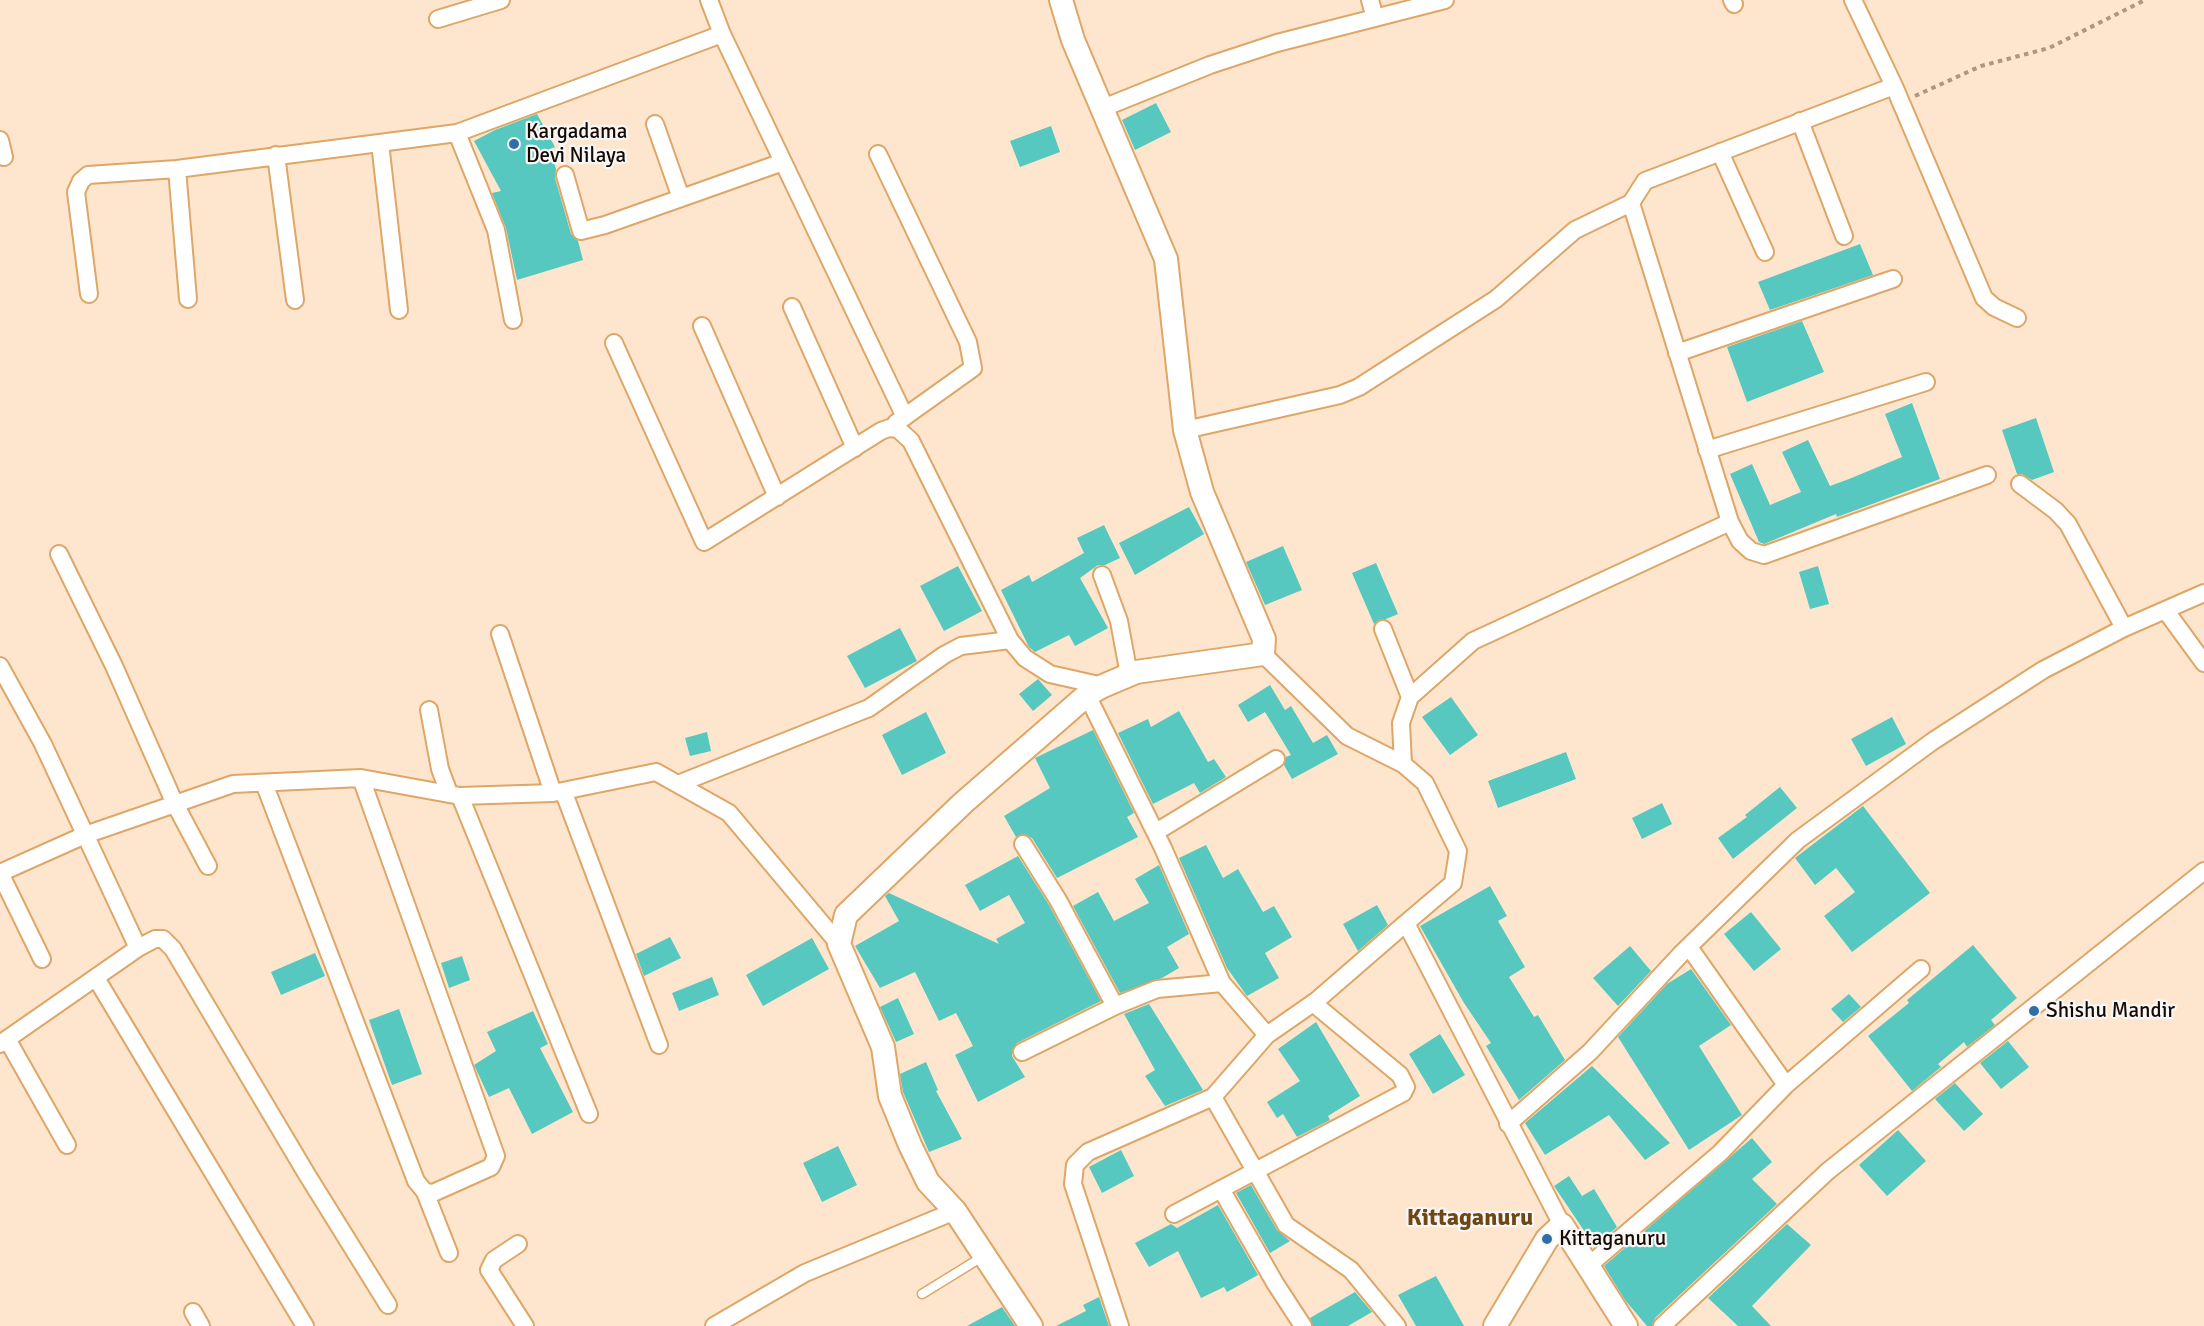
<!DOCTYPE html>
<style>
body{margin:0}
canvas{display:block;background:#fde6cd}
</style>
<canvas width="2204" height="1326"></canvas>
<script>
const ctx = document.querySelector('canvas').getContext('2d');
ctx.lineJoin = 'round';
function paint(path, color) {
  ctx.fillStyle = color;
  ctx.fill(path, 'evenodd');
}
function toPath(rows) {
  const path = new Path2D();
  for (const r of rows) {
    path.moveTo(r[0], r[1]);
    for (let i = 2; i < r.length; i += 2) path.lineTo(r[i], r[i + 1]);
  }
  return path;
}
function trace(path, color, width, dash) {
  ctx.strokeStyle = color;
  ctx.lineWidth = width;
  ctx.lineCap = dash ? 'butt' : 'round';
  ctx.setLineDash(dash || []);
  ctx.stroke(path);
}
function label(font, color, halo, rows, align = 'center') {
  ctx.font = font + ' Signika,sans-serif';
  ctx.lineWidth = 4.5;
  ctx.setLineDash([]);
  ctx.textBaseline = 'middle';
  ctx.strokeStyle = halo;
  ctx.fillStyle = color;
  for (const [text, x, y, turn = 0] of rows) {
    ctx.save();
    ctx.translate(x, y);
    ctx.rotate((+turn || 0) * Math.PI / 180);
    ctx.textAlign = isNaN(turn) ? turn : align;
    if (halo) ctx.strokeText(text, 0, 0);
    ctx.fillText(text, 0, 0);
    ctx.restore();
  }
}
paint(toPath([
 [1156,103,1171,132,1135,150,1122,120],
 [537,114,555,147,550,149,556,169,555,178,571,234,578,241,583,260,517,280,506,228,492,193,501,191,474,141,495,130],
 [1051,126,1060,152,1020,167,1010,141],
 [1860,244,1873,275,1770,310,1758,282],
 [1802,321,1824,372,1747,402,1727,347],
 [1912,403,1940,479,1837,517,1836,514,1764,544,1759,542,1730,474,1752,464,1770,505,1801,492,1782,452,1808,440,1830,486,1849,479,1902,457,1885,414],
 [2036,418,2054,472,2032,480,2022,474,2017,474,2002,430],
 [1189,507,1204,534,1135,575,1119,543],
 [1104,525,1120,558,1105,565,1098,565,1080,578,1108,628,1075,646,1069,635,1035,652,1029,647,1001,590,1029,575,1032,582,1084,553,1077,538],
 [1283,546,1302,590,1265,605,1246,562],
 [1376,563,1398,614,1374,624,1352,573],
 [958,566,982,611,944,631,920,586],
 [1818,566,1829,604,1810,609,1799,572],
 [900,628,917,661,865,688,847,656],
 [1038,679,1052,695,1033,711,1019,694],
 [1270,685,1285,710,1291,706,1313,743,1327,735,1338,754,1292,779,1284,765,1286,757,1291,755,1265,712,1248,722,1238,705],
 [1451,697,1478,735,1450,755,1422,717],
 [1179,711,1208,762,1214,759,1226,777,1200,793,1194,783,1153,804,1118,733,1148,719,1151,727],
 [926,712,946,753,902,775,882,735],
 [1892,717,1906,744,1866,766,1851,739],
 [1093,730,1134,813,1127,817,1138,837,1057,878,1032,838,1023,834,1016,837,1004,816,1050,788,1035,758],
 [707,732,711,751,690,756,685,738],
 [1566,752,1576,779,1498,808,1488,781],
 [1780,787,1797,808,1733,859,1718,838,1747,817,1745,815],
 [1662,803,1672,824,1642,839,1632,818],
 [1863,806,1930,893,1852,952,1824,916,1855,892,1836,868,1815,885,1795,858],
 [1206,845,1223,878,1238,869,1263,912,1274,906,1292,937,1265,953,1279,978,1247,996,1227,968,1179,858],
 [1018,856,1049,905,1101,1001,1017,1043,1012,1051,1012,1056,1025,1077,978,1102,955,1055,973,1046,956,1013,939,1021,915,972,880,988,855,946,899,921,885,896,889,893,999,944,996,939,1025,923,1009,895,980,911,965,885],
 [1159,865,1189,934,1167,947,1179,968,1162,978,1120,993,1073,906,1098,892,1114,921,1149,903,1135,879],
 [1490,886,1507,916,1498,921,1525,967,1509,977,1534,1017,1538,1015,1565,1060,1519,1100,1486,1046,1491,1043,1464,1003,1420,926],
 [1377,905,1388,925,1358,951,1343,924],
 [1751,912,1781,949,1754,971,1724,934],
 [670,937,681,958,644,976,636,954],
 [812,938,829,969,763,1006,746,975],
 [1973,945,2017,998,1991,1020,1995,1025,1967,1047,1964,1042,1938,1064,1941,1067,1912,1091,1868,1036,1909,1003,1907,1000],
 [1630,946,1651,971,1618,1006,1593,978],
 [315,953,325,976,281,995,271,972],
 [462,956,470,980,449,988,441,963],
 [1691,969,1731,1025,1699,1046,1742,1115,1689,1150,1618,1037,1667,984],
 [712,977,719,995,679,1011,672,993],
 [1849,994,1861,1007,1843,1022,1831,1009],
 [898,998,914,1034,896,1042,880,1007],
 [1149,1004,1203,1090,1165,1106,1145,1076,1155,1070,1124,1014],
 [399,1009,422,1074,392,1085,369,1020],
 [533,1011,548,1044,540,1048,573,1112,532,1134,509,1088,489,1097,474,1065,496,1051,487,1032],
 [1316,1022,1360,1096,1328,1116,1330,1120,1297,1137,1283,1114,1277,1118,1267,1102,1300,1081,1278,1049],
 [1440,1034,1465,1075,1433,1094,1409,1054],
 [2008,1041,2029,1067,2001,1089,1980,1063],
 [926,1062,938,1090,936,1091,962,1139,929,1152,903,1092,900,1074],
 [1592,1066,1670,1143,1645,1160,1609,1115,1545,1155,1525,1123],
 [1955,1083,1983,1114,1964,1131,1935,1099],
 [1898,1130,1926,1161,1887,1196,1859,1165],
 [1752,1138,1772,1162,1752,1179,1777,1204,1655,1318,1652,1326,1647,1326,1625,1300,1604,1266],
 [838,1146,857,1185,822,1202,803,1163],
 [1121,1150,1134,1176,1102,1193,1089,1167],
 [1569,1176,1582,1196,1594,1189,1617,1227,1595,1247,1554,1186],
 [1251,1185,1277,1230,1290,1241,1270,1253,1236,1193],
 [1218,1205,1258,1275,1227,1292,1224,1287,1201,1298,1178,1251,1149,1267,1135,1243,1171,1224,1177,1228],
 [1787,1224,1811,1245,1752,1306,1771,1326,1738,1326,1708,1298],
 [1436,1276,1464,1326,1416,1326,1398,1295],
 [1355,1292,1372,1312,1348,1326,1313,1326,1310,1318],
 [1099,1297,1109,1326,1056,1326,1086,1311,1083,1305],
 [1002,1307,1015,1326,967,1326]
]), '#56c8bf');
const lane = toPath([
 [922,1294,982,1257]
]);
const street = toPath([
 [709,0,722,34],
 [1370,0,1375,18],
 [1732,0,1734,4],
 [438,19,501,0],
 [1894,86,1984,298,1994,307,2017,318],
 [1103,108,1210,65,1277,43,1445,0],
 [1800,121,1844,236],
 [655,124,681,198],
 [457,133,496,230,513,320],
 [0,140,4,157],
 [380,143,399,310],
 [1720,152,1765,252],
 [878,154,968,342,973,368,896,423],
 [276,155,295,300],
 [177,169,188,299],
 [565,175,581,231,605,225,783,162],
 [89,294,76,192,81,181,88,175,177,169,457,133,722,34,905,417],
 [792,307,855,448],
 [702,326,777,497],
 [614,343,704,542,881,431,889,428,898,429,911,441,1010,640,1025,658,1050,674,1103,686],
 [1677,353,1893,279],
 [1185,430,1340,395,1359,387,1496,299,1575,230,1631,203],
 [1707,450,1926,382],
 [2020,484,2056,511,2068,524,2124,628],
 [1730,522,1740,541,1751,551,1764,555,1987,475],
 [59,554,114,666,175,804,208,866],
 [1102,575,1119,621,1129,675],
 [2166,611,2204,663],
 [1383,629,1410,697],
 [500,634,553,793],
 [1263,654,1347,736,1403,764,1425,783,1458,851,1453,883,1406,923,1562,1225],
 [0,666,43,744,138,948],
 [1087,695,1163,848,1222,983,1267,1035],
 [429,710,440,769,449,793],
 [1403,764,1401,723,1410,697,1473,641,1730,522,1631,203,1645,181,1894,86,1853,0],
 [264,783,416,1181,425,1192,433,1193,491,1167,496,1156,361,778],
 [678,784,869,708,944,655,961,646,1010,640],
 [564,793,659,1045],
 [460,796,589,1114],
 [1156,832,1276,759],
 [1023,844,1058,900,1115,1006],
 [0,873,85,835,233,784,361,778,460,796,553,793,656,772,729,813,839,944],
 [0,873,42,959],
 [1689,947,1786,1085],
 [96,978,305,1326],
 [7,1039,67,1145],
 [0,1044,138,948,155,939,163,939,173,949,306,1173,388,1305],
 [1022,1052,1115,1006,1157,989,1222,983],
 [1213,1097,1286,1225,1351,1270,1397,1326],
 [1508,1124,1590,1052,1681,954,1798,840,1933,741,2043,670,2124,628,2204,593],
 [1221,1189,1275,1283,1303,1326],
 [425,1192,449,1253],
 [1174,1214,1403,1093,1406,1087,1400,1075,1313,1003],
 [518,1244,494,1260,489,1270,525,1326],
 [1588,1266,1720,1153,1786,1085,1921,969],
 [193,1312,201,1326],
 [714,1326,805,1273,955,1211],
 [1120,1326,1073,1184,1075,1165,1088,1152,1213,1097,1267,1035,1316,1001,1406,923],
 [1662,1326,1828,1171,2204,871]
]);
const secondary = toPath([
 [1031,1326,955,1211,928,1182,910,1145,890,1096,883,1047,839,944,846,915,963,803,1087,695,1103,686,1136,672,1263,654,1264,639,1202,492,1185,430,1166,259,1073,40,1061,0],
 [1495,1326,1547,1239,1562,1225,1626,1326]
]);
trace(lane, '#dea667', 11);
trace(street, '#dea667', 20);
trace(secondary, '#dea667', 26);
trace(toPath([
 [1915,96,1981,66,2049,48,2145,0]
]), '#ab9784', 4, [4.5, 4.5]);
trace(lane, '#fff', 8);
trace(street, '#fff', 16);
trace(secondary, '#fff', 22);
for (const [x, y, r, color] of [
 [514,144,6,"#306fa6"],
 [2034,1011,6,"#306fa6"],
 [1547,1239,6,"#306fa6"]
]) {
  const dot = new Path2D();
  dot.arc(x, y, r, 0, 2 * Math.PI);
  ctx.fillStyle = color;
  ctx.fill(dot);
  trace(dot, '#f7f7f7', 2);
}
label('21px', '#170800', '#f7f7f7', [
 ["Kargadama",526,132],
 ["Devi Nilaya",526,156],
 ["Shishu Mandir",2046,1011],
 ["Kittaganuru",1559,1239]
], 'left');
label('bold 24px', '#6e4715', '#f7f7f7', [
 ["Kittaganuru",1470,1219]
]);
</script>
